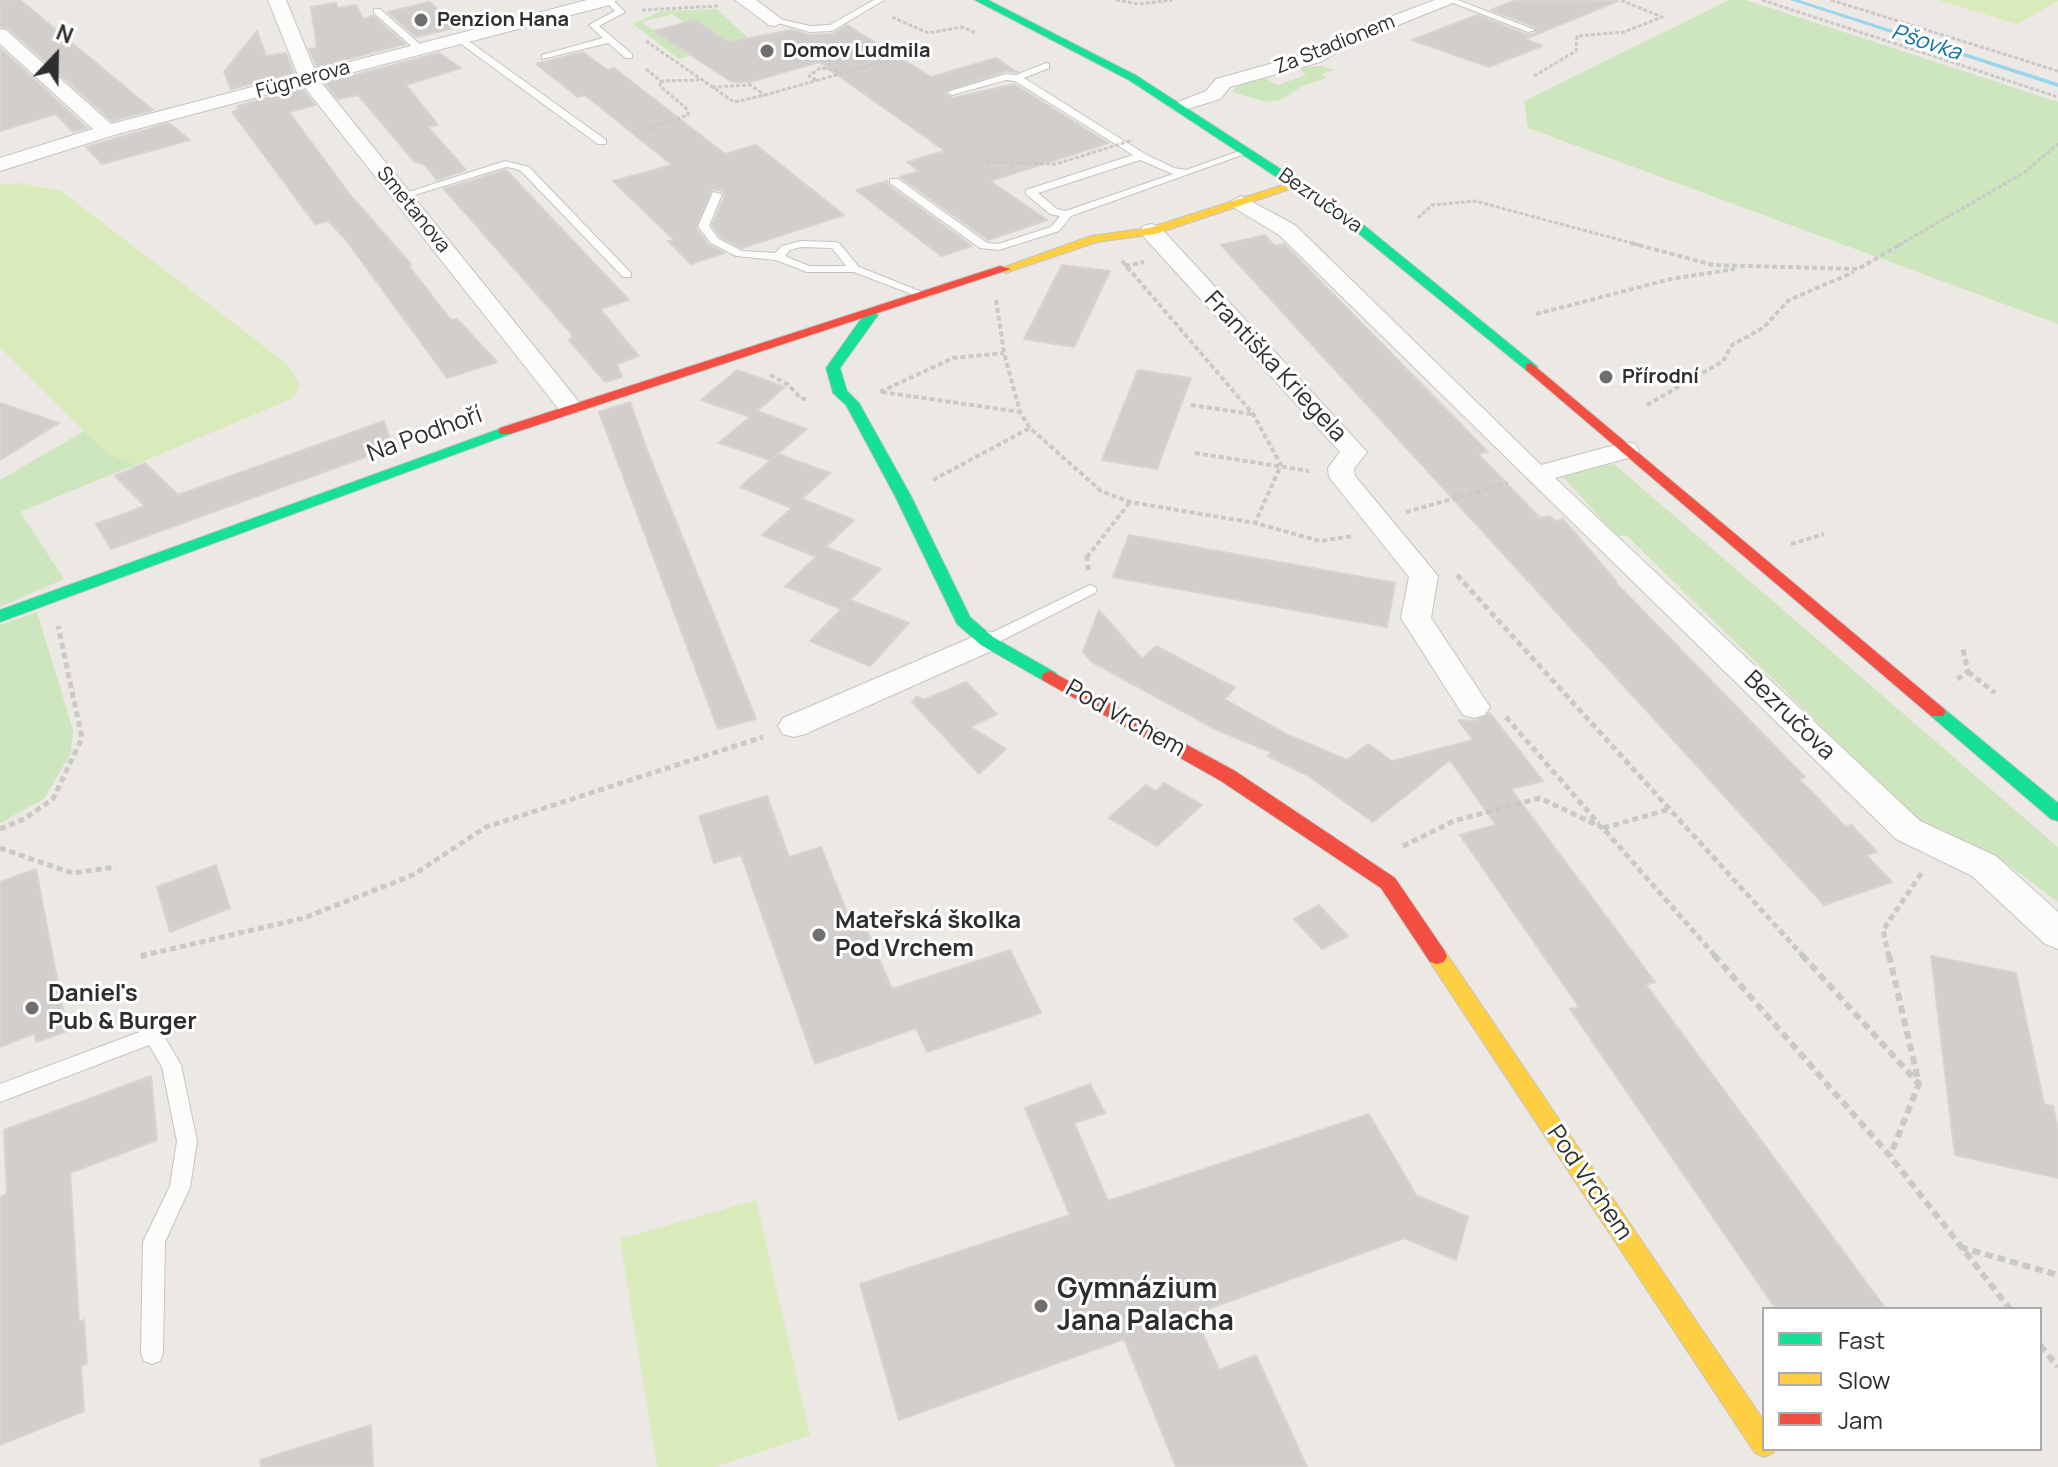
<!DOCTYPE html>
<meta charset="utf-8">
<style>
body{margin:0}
#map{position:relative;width:2058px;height:1467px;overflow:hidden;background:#ece8e4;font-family:Manrope,sans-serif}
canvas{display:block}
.legend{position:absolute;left:1762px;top:1307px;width:280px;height:144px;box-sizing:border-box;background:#fff;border:2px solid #ababab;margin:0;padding:10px 14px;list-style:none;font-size:24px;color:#2e2e2e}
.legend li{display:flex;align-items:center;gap:16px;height:40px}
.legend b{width:40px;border:2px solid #ababab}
.north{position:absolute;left:16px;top:16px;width:80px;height:80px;-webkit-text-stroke:6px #fff;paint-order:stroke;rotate:22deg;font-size:22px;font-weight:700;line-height:32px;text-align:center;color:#2e2e2e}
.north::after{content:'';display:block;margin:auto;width:28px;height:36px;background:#2e2e2e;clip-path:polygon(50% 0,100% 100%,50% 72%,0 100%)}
</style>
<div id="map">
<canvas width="2058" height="1467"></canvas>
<ul class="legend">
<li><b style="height:10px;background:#16e098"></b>Fast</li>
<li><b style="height:10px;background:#ffcf43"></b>Slow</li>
<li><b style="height:10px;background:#f24e42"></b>Jam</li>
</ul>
<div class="north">N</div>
</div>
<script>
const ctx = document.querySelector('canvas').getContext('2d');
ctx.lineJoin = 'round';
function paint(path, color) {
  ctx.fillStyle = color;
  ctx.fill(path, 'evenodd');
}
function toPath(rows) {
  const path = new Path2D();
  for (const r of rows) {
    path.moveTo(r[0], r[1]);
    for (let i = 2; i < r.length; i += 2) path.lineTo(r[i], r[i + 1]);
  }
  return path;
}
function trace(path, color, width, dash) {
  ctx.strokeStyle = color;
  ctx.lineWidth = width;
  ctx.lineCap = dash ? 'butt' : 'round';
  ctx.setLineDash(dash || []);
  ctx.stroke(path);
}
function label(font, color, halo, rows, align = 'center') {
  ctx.font = font + ' Manrope,sans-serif';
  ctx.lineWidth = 6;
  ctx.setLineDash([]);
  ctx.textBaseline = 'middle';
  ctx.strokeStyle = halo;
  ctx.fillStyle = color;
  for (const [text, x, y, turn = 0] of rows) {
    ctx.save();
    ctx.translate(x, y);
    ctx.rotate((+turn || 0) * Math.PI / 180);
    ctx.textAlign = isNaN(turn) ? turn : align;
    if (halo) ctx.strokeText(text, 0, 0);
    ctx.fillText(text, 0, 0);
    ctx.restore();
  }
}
paint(toPath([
 [1729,0,1746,0,2058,102,2058,324,1528,128,1524,101],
 [717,9,748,38,728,42,698,21,685,23,672,14,642,22,690,56,679,59,633,24,661,11],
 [1322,66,1334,70,1322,74,1326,78,1303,86,1280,100,1266,102,1232,92,1238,83,1264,78,1278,85,1306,75,1298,67],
 [84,431,106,453,135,465,20,512,64,579,0,607,0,480],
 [1614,464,2058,847,2058,902,1998,857,1917,820,1627,536,1617,536,1560,474],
 [37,612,73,730,71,753,44,799,0,823,0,625]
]), '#cee6be');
paint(toPath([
 [1938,0,2058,0,2058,1,2017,24],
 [19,183,61,191,244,331,290,367,300,386,293,398,135,465,106,453,0,347,0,185],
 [756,1200,810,1435,715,1467,657,1467,620,1239]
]), '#d9eabb');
paint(toPath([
 [1790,0,1799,0,2058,83,2058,87,1790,0]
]), '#99d6ec');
const building = toPath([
 [0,0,20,0,153,110,112,121,8,28,0,26,0,0],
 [1516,0,1618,1,1525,39,1542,46,1489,67,1412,40,1477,15,1527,35,1536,33,1536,27,1491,10,1516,0],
 [429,2,458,27,416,37,388,12,429,2],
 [336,3,338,8,356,5,363,19,373,16,405,44,317,67,309,49,317,48,311,7,336,3],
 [695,20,728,42,792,30,810,35,832,34,847,25,931,77,996,58,1017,72,1005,71,944,93,953,98,1014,84,1108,143,990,181,1047,220,988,240,900,177,919,171,907,162,945,151,819,62,750,82,732,82,654,31,695,20],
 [257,31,266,56,286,53,294,73,231,89,224,72,257,31],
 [0,48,87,128,73,132,56,114,0,131,0,48],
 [583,52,607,70,614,68,725,154,756,145,844,215,742,248,721,237,712,226,725,195,723,191,712,189,696,228,709,245,724,253,691,264,668,241,674,240,613,181,672,165,585,95,578,97,536,64,583,52],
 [439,53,461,68,406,85,438,125,428,127,466,170,437,180,425,165,414,161,358,95,338,99,325,83,439,53],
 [302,88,315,105,289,112,351,196,411,264,408,265,451,320,457,319,497,362,447,378,346,240,328,221,315,224,232,112,239,110,237,106,302,88],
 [169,123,190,140,102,164,86,147,169,123],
 [506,170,629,300,600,309,639,356,617,364,622,377,605,382,569,340,573,338,569,331,444,189,506,170],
 [887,181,888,185,972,246,941,256,856,190,887,181],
 [1265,235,1275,246,1284,244,1488,452,1478,454,1540,518,1550,516,1555,521,1563,519,1616,581,1614,581,1805,777,1799,779,1846,827,1851,825,1877,852,1866,855,1892,882,1824,905,1221,245,1265,235],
 [1062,265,1110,271,1074,347,1024,339,1062,265],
 [737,370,785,387,757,411,807,429,770,460,719,443,750,417,701,400,737,370],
 [1138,370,1191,378,1157,469,1102,460,1138,370],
 [630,402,647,450,756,719,718,729,599,412,630,402],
 [0,403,59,423,0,460,0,403],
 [384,421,393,447,111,549,96,524,145,506,115,476,145,463,178,495,384,421],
 [778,454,830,473,802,499,854,520,826,547,881,569,841,609,785,586,816,557,762,535,792,508,740,487,778,454],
 [1129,535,1395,583,1387,627,1113,577,1129,535],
 [850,600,909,623,870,666,810,641,850,600],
 [1099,610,1142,659,1156,646,1235,688,1224,699,1288,735,1347,760,1368,744,1392,761,1473,740,1458,720,1475,721,1490,713,1543,781,1511,789,1655,982,1646,985,1886,1309,1776,1309,1570,1009,1579,1007,1460,835,1496,825,1450,760,1373,822,1307,775,1268,756,1271,752,1219,731,1092,662,1083,652,1099,610],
 [966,682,997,714,971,727,1006,749,979,774,912,702,917,696,924,700,966,682],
 [1164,783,1202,805,1157,846,1109,818,1146,785,1156,791,1164,783],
 [767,796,789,857,821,847,853,928,864,924,892,989,1010,950,1041,1013,927,1052,916,1028,815,1064,741,855,714,863,699,816,767,796],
 [216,865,230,908,170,932,157,887,216,865],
 [36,869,67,1031,36,1042,35,1033,0,1047,0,882,36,869],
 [1319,905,1348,936,1322,949,1294,919,1319,905],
 [1931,956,2016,973,2044,1104,2053,1106,2058,1130,2058,1178,1955,1155,1931,956],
 [151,1076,157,1140,70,1173,79,1322,84,1320,87,1363,81,1366,84,1411,0,1445,0,1197,7,1194,4,1130,151,1076],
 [1090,1084,1105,1113,1074,1123,1108,1201,1369,1114,1416,1195,1468,1217,1456,1260,1404,1238,1194,1314,1219,1370,1256,1355,1307,1467,1176,1467,1124,1339,899,1420,860,1284,1070,1215,1025,1108,1090,1084],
 [371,1425,373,1467,261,1467,260,1460,371,1425]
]);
paint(building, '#d1cecb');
trace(building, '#d7d4d0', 2);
const lane = toPath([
 [604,0,613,0,625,12,599,26,632,54,632,58,626,58,608,43,542,59,542,55,603,38,589,25,615,11,604,0],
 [874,0,884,0,832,31,810,32,771,21,775,18,810,26,830,25,874,0],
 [1446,0,1458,0,1535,30,1528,32,1446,0],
 [374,9,380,9,423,47,423,51,417,51,374,13,374,9],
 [457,37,463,37,606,140,606,144,598,144,457,41,457,37],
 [1046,63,1049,64,1049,68,1024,78,1145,154,1174,168,1186,170,1248,148,1253,151,1071,216,1059,231,999,250,980,248,890,183,890,179,898,179,987,243,998,244,1051,227,1060,216,1050,214,1026,194,1026,190,1133,155,1015,81,1006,80,952,95,947,92,1006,74,1016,75,1046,63],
 [1140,160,1173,174,1066,211,1057,209,1038,193,1140,160],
 [505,161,529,167,631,273,631,277,623,277,521,171,513,168,506,167,401,199,396,196,505,161],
 [713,192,722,194,709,226,719,239,742,251,775,253,782,246,801,241,835,242,839,243,859,267,932,296,922,298,854,272,807,272,776,260,736,256,711,243,698,226,713,192],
 [801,247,832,248,846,266,809,266,785,256,790,250,801,247],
 [1090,585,1095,587,1097,590,1095,593,993,645,983,645,980,641,983,637,1090,585],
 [153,1027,160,1029,181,1065,197,1141,190,1187,165,1242,163,1353,160,1361,152,1364,144,1361,141,1353,143,1242,170,1186,177,1141,162,1067,149,1045,0,1102,0,1084,153,1027]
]);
const street = toPath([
 [268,0,286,0,315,71,587,0,616,0,613,4,320,81,579,402,583,407,579,412,561,412,303,85,114,135,0,171,0,158,93,129,0,44,0,29,6,30,111,124,298,75,268,0],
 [735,0,756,0,784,21,775,26,769,25,735,0],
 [1435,0,1460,0,1354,43,1320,62,1230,87,1220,99,1178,112,1168,106,1206,91,1216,79,1306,54,1342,35,1435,0],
 [1241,196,1295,225,1541,465,1626,442,1635,444,1639,450,1635,456,1555,478,1920,821,1996,856,2058,912,2058,949,2045,944,1972,876,1896,839,1279,235,1233,207,1230,202,1241,196],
 [1151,224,1159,226,1367,452,1354,469,1355,476,1438,576,1431,618,1490,707,1485,715,1474,718,1463,715,1401,618,1409,577,1329,477,1328,468,1340,452,1143,236,1140,231,1143,226,1151,224],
 [987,631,998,634,1002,641,998,648,805,734,794,737,783,734,778,726,783,718,987,631]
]);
const fast = toPath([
 [975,0,988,0,1137,76,1350,214,1538,367,1531,371,1526,370,1342,220,1129,80,975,0],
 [871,311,878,315,840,368,847,391,859,403,911,496,970,617,993,637,1056,673,1059,677,1056,681,1044,681,981,645,957,624,895,496,846,405,833,393,826,368,866,312,871,311],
 [505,427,510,428,510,434,0,622,0,610,505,427],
 [1937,706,1943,708,2058,803,2058,821,2051,819,1931,716,1928,712,1931,708,1937,706]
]);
const slow = toPath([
 [1292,182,1302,185,1155,234,1097,242,1005,273,999,269,1091,236,1149,228,1292,182],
 [1437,948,1444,950,1764,1421,1764,1449,1775,1449,1773,1453,1764,1457,1755,1453,1430,962,1427,956,1430,950,1437,948]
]);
const jam = toPath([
 [1000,266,1011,269,510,434,500,434,498,431,500,428,1000,266],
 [1531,363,1943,708,1946,712,1943,716,1931,716,1526,370,1526,364,1531,363],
 [1050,671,1235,771,1395,878,1444,950,1447,956,1444,962,1437,964,1430,962,1381,888,1221,781,1044,681,1041,677,1044,673,1050,671]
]);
trace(lane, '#c5c4c5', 2);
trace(street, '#c5c4c5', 2);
trace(fast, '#c5c4c5', 2);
trace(slow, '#c5c4c5', 2);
trace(jam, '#c5c4c5', 2);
trace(toPath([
 [1116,0,1139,4,1172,0],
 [1762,0,2058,97],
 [1831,0,2058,71],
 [642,10,720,6],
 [892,17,928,33,962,27,976,33],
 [646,41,734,102,765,95,907,55,916,49,892,47,887,51,896,58],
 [646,69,661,81,699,80],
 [1534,76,1576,51,1577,36,1624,32,1662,17,1620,0],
 [816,80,809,76,820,68,837,70,840,74],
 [712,87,750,85,765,95],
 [648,129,688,115,688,110,660,86,661,81],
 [1418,218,1432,205,1475,201,1639,245],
 [1899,245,2025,172,2058,144]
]), '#c9c9c8', 3, [4, 2]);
trace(toPath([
 [1631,243,1713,265,1858,269,1903,243],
 [1122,261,1253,414,1281,465,1255,523],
 [1125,266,1144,262],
 [996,300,1004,353,1020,412,1030,428,1101,491,1130,502,1255,523,1320,541,1352,536],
 [1536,314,1671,279,1735,269],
 [770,375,789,385,801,399,808,398],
 [880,392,953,358,1004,353],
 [882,392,1020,412],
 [1191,405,1252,414],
 [1647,405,1723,361,1732,345,1763,328,1789,300,1854,272],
 [1195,453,1309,471],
 [933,480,1030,428],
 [1406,512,1508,483],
 [1791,544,1824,534],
 [1087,557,1130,502]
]), '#c9c9c8', 4, [5, 3]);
trace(toPath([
 [1087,555,1088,570],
 [1457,575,1804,957],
 [1968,672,1995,693],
 [1957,679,1968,672,1963,649],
 [1506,717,1599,824],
 [1667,810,1603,828,1716,957],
 [0,829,24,819,53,799,82,738,58,626],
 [1403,846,1454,821,1540,798,1603,828],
 [0,848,72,873,116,867],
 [141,956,304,918,413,875,486,827,763,737],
 [1889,957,1883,930,1923,871]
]), '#c9c9c8', 5, [6, 4]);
trace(toPath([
 [1714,955,1890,1156,2010,1309],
 [1802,955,1919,1084],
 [1889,955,1919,1084,1890,1156],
 [141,956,146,955],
 [1960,1247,2058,1275],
 [2040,1345,2058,1367]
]), '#c9c9c8', 6, [8, 5]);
paint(lane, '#fcfcfb');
paint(street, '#fcfcfb');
paint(fast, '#16e098');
paint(slow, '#ffcf43');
paint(jam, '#f24e42');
trace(toPath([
 [986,162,1056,164,1133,140]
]), '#c9c9c8', 3, [4, 2]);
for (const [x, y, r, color] of [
 [421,20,8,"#706f6e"],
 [767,51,8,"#706f6e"],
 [1606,377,8,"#706f6e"],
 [819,935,8,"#706f6e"],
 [32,1008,8,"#706f6e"],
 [1041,1306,8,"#706f6e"]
]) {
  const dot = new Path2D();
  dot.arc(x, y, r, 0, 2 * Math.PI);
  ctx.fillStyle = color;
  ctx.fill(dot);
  trace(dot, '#fff', 3);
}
label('bold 20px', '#2e2e2e', '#fff', [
 ["Penzion Hana",437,20],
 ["Domov Ludmila",783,51],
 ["Přírodní",1622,377]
], 'left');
label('20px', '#2e2e2e', '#fff', [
 ["Za Stadionem",1335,45,-22],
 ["Fügnerova",303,80,-15],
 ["Bezručova",1320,201,35],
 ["Smetanova",413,210,51]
]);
label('italic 22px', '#0d6fa3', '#fff', [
 ["Pšovka",1926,43,18]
]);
label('24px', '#2e2e2e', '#fff', [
 ["Františka Kriegela",1275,367,47],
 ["Na Podhoří",425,435,-20],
 ["Bezručova",1789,716,44],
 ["Pod Vrchem",1125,719,29],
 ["Pod Vrchem",1589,1183,56]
]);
label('bold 24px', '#2e2e2e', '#fff', [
 ["Mateřská školka",835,921],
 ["Pod Vrchem",835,949],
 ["Daniel's",48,994],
 ["Pub & Burger",48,1022]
], 'left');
label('bold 28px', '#2e2e2e', '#fff', [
 ["Gymnázium",1057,1290],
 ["Jana Palacha",1057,1322]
], 'left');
</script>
